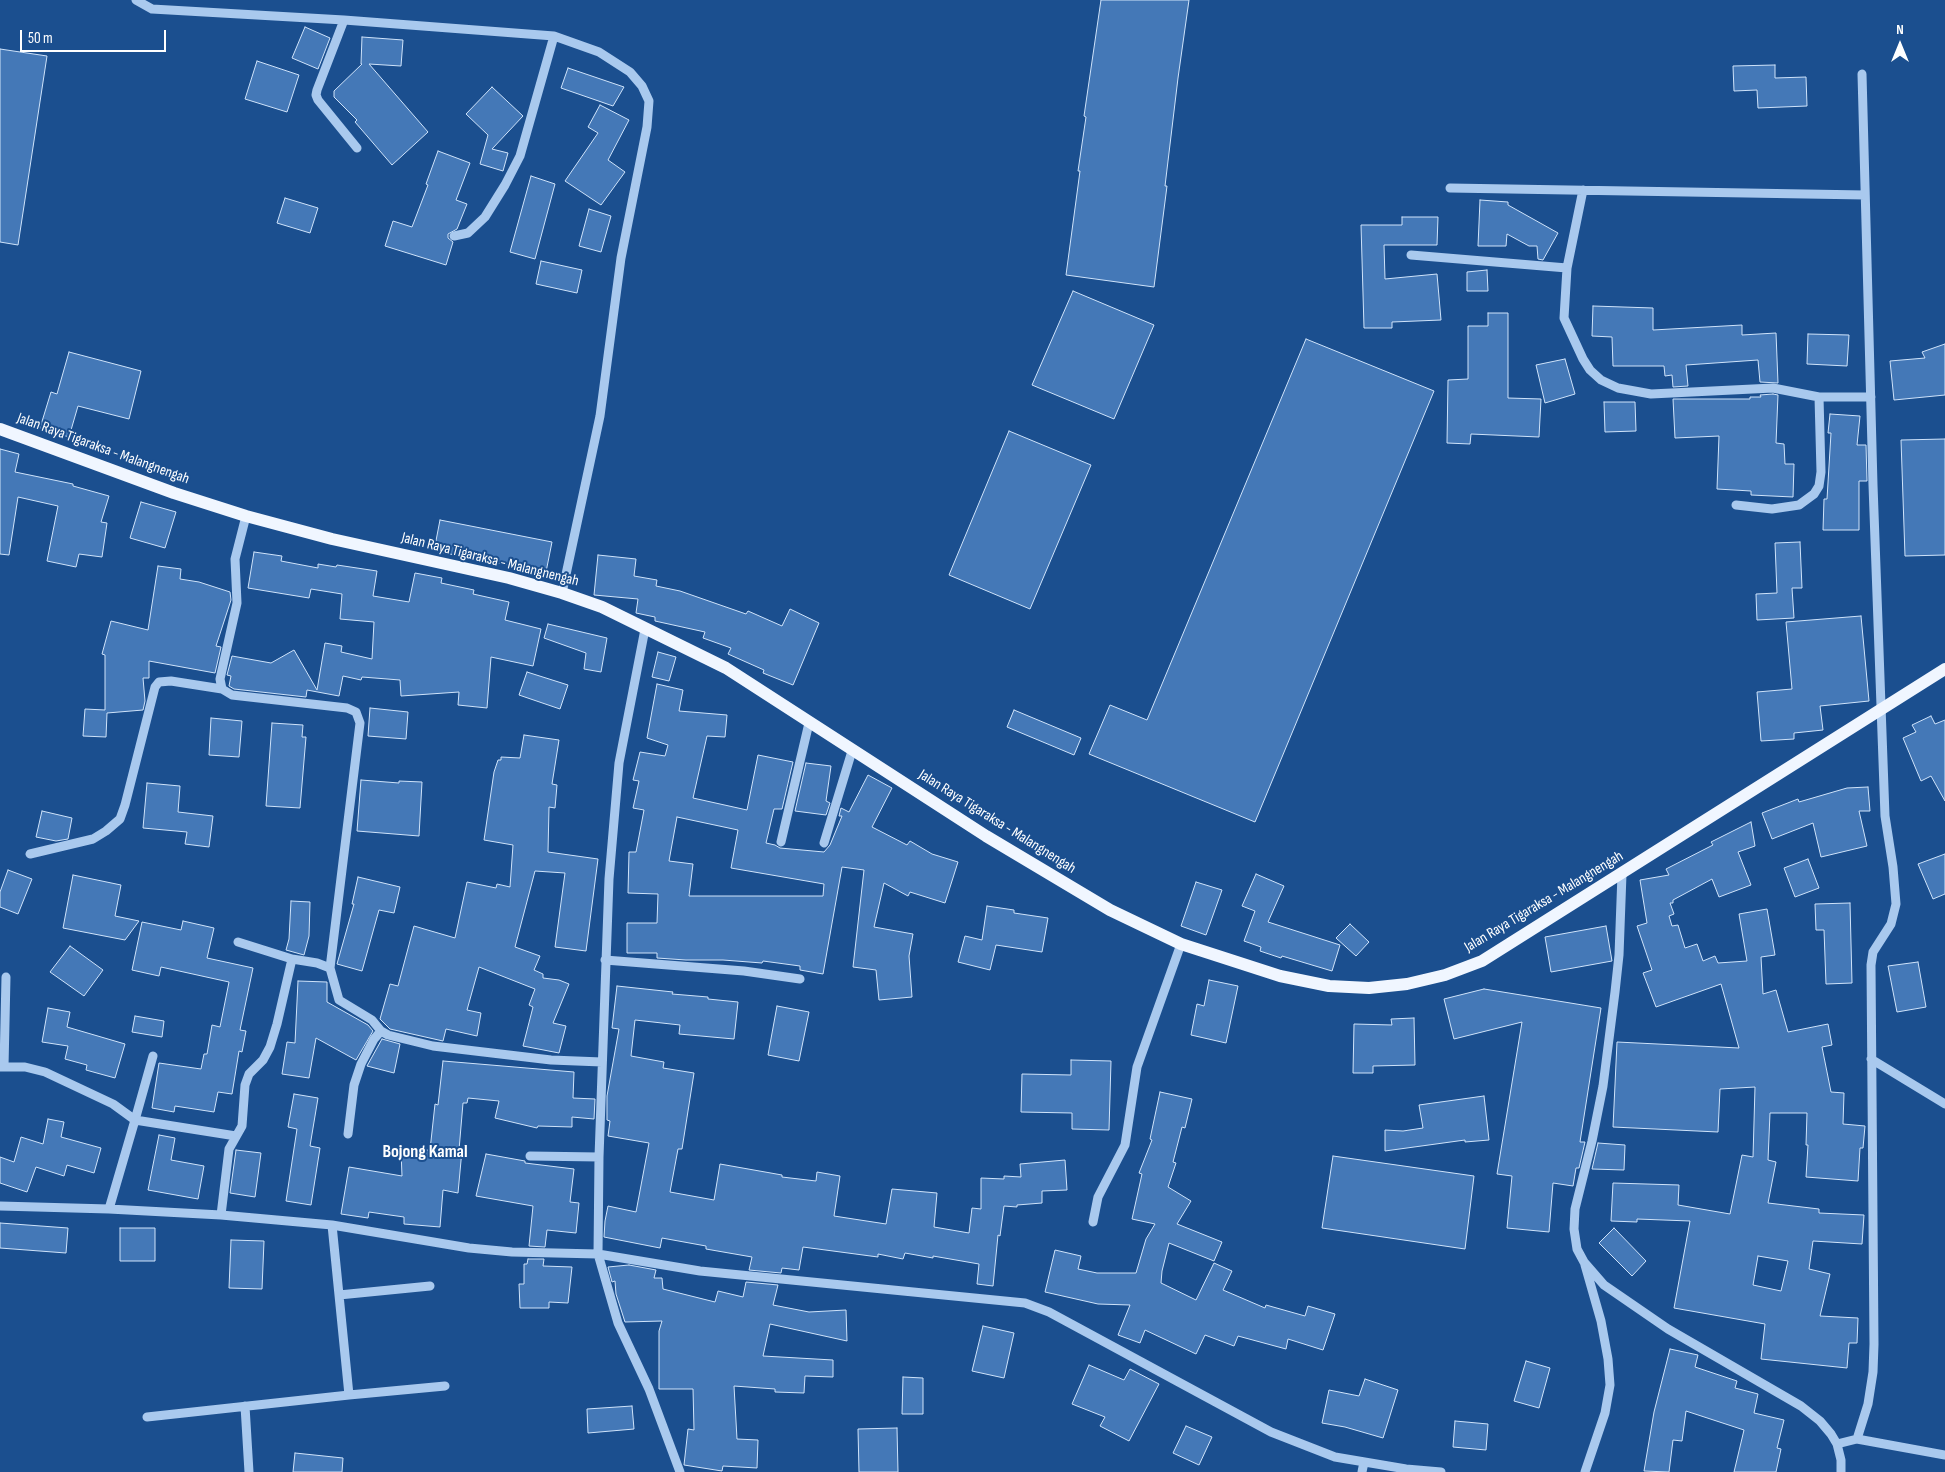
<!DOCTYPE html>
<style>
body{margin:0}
#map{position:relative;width:1945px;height:1472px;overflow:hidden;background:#1b4f8f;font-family:"Sofia Sans Condensed",sans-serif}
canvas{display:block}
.north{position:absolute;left:1875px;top:20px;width:50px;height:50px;-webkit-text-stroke:4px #1b4f8f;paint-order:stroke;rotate:0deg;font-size:14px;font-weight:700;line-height:20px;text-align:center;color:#fff}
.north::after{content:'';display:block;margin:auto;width:18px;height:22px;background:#fff;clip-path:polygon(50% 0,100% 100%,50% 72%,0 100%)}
.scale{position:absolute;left:20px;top:30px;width:146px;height:22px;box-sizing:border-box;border:2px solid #fff;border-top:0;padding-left:6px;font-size:15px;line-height:18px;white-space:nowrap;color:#fff;-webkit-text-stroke:4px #1b4f8f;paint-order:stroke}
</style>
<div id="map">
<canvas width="1945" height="1472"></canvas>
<div class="north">N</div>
<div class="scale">50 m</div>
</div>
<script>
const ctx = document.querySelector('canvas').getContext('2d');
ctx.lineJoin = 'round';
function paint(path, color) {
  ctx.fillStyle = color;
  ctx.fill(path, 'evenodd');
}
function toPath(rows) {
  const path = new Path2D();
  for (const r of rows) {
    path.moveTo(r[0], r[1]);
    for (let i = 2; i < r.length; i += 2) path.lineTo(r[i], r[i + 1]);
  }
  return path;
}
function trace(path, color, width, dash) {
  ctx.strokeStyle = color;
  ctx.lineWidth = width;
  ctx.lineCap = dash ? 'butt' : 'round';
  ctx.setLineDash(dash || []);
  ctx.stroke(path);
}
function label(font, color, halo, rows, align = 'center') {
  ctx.font = font + ' "Sofia Sans Condensed",sans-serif';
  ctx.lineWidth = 4;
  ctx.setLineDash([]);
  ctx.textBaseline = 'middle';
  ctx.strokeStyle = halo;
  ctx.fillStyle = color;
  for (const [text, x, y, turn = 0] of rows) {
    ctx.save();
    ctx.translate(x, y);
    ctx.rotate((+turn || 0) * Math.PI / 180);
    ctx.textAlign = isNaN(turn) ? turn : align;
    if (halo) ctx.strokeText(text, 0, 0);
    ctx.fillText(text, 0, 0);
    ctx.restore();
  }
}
const building = toPath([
 [1101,0,1189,0,1178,78,1165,186,1167,186,1154,287,1066,275,1080,171,1078,171,1086,117,1084,116,1101,0],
 [305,27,330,38,318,69,292,58,305,27],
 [362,37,403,40,401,66,369,64,428,132,392,165,355,122,357,120,334,97,334,91,362,64,361,64,362,37],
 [0,49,47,56,18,245,0,242,0,49],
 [257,61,299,75,287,112,245,99,257,61],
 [1775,65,1775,78,1806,77,1807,106,1758,108,1757,90,1734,91,1733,66,1775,65],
 [568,68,624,87,613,106,561,88,568,68],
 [492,87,523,116,492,149,508,153,503,171,480,164,488,135,466,114,492,87],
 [600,105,629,120,608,160,625,172,601,205,565,181,598,133,588,127,600,105],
 [438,151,470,163,456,200,467,204,457,229,448,234,448,238,453,242,446,265,385,246,393,221,412,227,428,185,426,184,438,151],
 [531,176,555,184,535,259,510,252,531,176],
 [285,198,318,208,310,233,277,223,285,198],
 [1480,200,1508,202,1508,205,1558,233,1543,260,1538,259,1537,246,1529,246,1507,234,1506,246,1478,246,1480,200],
 [589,209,611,216,601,252,579,246,589,209],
 [1402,217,1438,217,1437,245,1384,245,1385,279,1437,274,1441,320,1392,322,1392,328,1364,328,1361,225,1402,225,1402,217],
 [541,261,582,270,577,293,536,284,541,261],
 [1487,270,1488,291,1467,291,1467,272,1487,270],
 [1073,291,1154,325,1114,419,1032,385,1073,291],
 [1593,306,1653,308,1653,330,1742,325,1742,335,1776,333,1778,383,1760,382,1758,360,1686,365,1688,386,1673,387,1672,375,1665,376,1664,366,1613,366,1612,337,1592,336,1593,306],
 [1488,313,1508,313,1508,398,1541,399,1539,437,1471,434,1470,444,1447,443,1448,380,1468,379,1468,326,1488,326,1488,313],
 [1808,334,1849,335,1847,366,1807,364,1808,334],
 [1306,339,1434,391,1255,822,1089,754,1110,705,1147,720,1306,339],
 [1945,344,1945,395,1894,400,1890,361,1925,358,1922,352,1945,344],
 [69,352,141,371,129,419,78,406,69,437,40,428,51,392,57,394,69,352],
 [1565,359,1575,394,1545,403,1536,365,1565,359],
 [1773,394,1778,395,1776,443,1784,444,1785,464,1794,464,1793,497,1751,495,1751,491,1717,489,1719,436,1675,438,1673,399,1750,399,1750,397,1761,397,1760,395,1773,394],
 [1604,402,1635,402,1636,431,1605,432,1604,402],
 [1830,414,1860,416,1857,445,1866,445,1867,481,1859,481,1859,530,1823,530,1824,499,1827,499,1831,433,1828,433,1830,414],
 [1009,431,1091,465,1030,609,949,575,1009,431],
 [1945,439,1945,555,1905,556,1901,440,1945,439],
 [0,449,19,454,15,472,73,484,73,486,109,496,101,522,107,523,102,557,79,554,76,567,47,561,58,506,18,497,9,555,0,554,0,449],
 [141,502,176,512,165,548,130,538,141,502],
 [440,520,552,542,546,572,434,551,440,520],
 [1800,542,1802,588,1792,588,1794,618,1757,620,1756,594,1777,593,1775,543,1800,542],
 [254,552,282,556,281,561,318,568,318,564,336,567,337,565,377,571,373,596,409,602,415,573,442,578,441,583,474,590,473,594,509,602,505,620,541,629,533,666,491,657,487,708,458,705,459,692,401,696,400,680,362,677,361,680,343,676,339,696,307,690,306,697,234,689,229,686,231,676,227,675,232,656,271,663,294,650,317,690,325,643,342,646,341,652,372,659,374,622,340,619,342,594,311,589,309,598,248,588,254,552],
 [598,555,636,559,634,576,657,580,656,586,680,591,746,614,748,611,782,626,790,609,819,623,793,685,763,673,764,670,728,654,731,648,703,638,705,632,655,621,655,617,636,613,638,599,594,595,598,555],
 [158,566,181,569,180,579,199,582,230,592,231,600,216,646,221,647,215,673,149,661,149,678,143,678,145,701,143,710,107,713,106,737,83,736,85,709,105,710,105,655,102,654,111,621,148,630,158,566],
 [1861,616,1869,701,1820,706,1823,730,1794,733,1794,739,1761,741,1757,692,1792,689,1786,622,1861,616],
 [548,624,607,638,601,672,584,669,586,653,544,638,548,624],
 [658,652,676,657,669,681,652,677,658,652],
 [527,672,568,685,560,709,519,695,527,672],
 [657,684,683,690,679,711,727,715,725,737,707,736,693,798,747,810,758,755,793,762,782,809,774,809,766,843,775,845,780,848,824,852,830,845,842,816,839,816,841,808,849,812,868,775,892,788,872,827,907,845,910,841,932,854,958,862,945,903,910,892,908,896,884,883,874,927,913,934,909,956,912,997,879,1000,876,970,853,967,864,870,842,867,823,974,800,970,800,966,763,961,762,963,723,960,686,960,657,958,657,953,627,953,627,923,657,923,658,894,628,893,629,852,636,852,644,810,633,808,639,781,633,780,640,752,665,756,668,745,647,738,657,684],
 [677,817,738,830,731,868,824,884,823,896,689,896,693,864,669,861,677,817],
 [370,708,408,712,406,739,368,736,370,708],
 [1014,710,1081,738,1074,755,1007,727,1014,710],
 [1931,716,1935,724,1945,720,1945,801,1931,776,1921,781,1903,738,1916,732,1912,725,1931,716],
 [211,718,242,721,239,757,209,755,211,718],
 [272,723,303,725,302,737,306,737,300,808,266,806,272,723],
 [524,735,559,740,552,784,557,785,555,808,549,807,548,852,598,859,586,951,555,947,565,873,535,871,515,947,540,956,534,970,543,974,543,978,559,980,569,984,553,1023,566,1026,559,1053,523,1046,533,1007,529,1005,535,989,479,967,467,1010,481,1013,477,1036,446,1029,443,1041,390,1029,380,1019,390,984,398,986,414,926,455,938,467,882,496,888,497,884,510,887,513,845,484,840,494,772,498,760,501,760,501,757,520,758,524,735],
 [806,763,831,766,826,801,830,803,826,815,795,811,806,763],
 [361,780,399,783,399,781,422,782,419,836,357,831,361,780],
 [147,783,180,786,178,812,213,816,209,847,185,844,187,832,143,828,147,783],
 [1868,787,1870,811,1859,811,1867,846,1821,857,1813,823,1772,839,1762,813,1798,799,1799,802,1847,788,1868,787],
 [42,811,72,818,68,839,56,841,36,837,42,811],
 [1751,822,1755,846,1738,852,1751,885,1719,897,1712,879,1673,900,1673,903,1670,903,1674,914,1669,916,1672,926,1678,925,1685,948,1697,944,1703,961,1715,956,1718,963,1747,961,1739,914,1767,909,1775,955,1761,957,1763,994,1776,990,1788,1032,1828,1024,1832,1045,1822,1047,1831,1092,1844,1093,1843,1124,1865,1126,1863,1148,1860,1148,1858,1181,1806,1177,1808,1145,1806,1145,1807,1113,1770,1113,1768,1160,1776,1162,1768,1203,1819,1209,1819,1213,1864,1215,1862,1244,1813,1241,1809,1269,1830,1274,1820,1316,1858,1318,1857,1343,1849,1343,1847,1368,1761,1359,1765,1324,1674,1308,1690,1221,1637,1219,1637,1222,1611,1221,1613,1183,1679,1185,1678,1205,1730,1214,1742,1155,1753,1157,1755,1087,1720,1089,1718,1132,1613,1127,1617,1042,1739,1048,1721,984,1656,1007,1643,973,1652,970,1637,926,1647,923,1640,880,1669,875,1666,869,1713,845,1711,842,1751,822],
 [1758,1256,1788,1261,1781,1291,1753,1285,1758,1256],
 [1945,854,1945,894,1933,899,1918,864,1945,854],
 [1808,859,1819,888,1795,897,1784,868,1808,859],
 [8,870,32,879,18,914,0,907,0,892,8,870],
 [1256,874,1284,886,1268,922,1340,945,1332,971,1282,956,1281,958,1260,951,1261,947,1244,941,1255,911,1242,906,1256,874],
 [73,875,121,885,115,916,139,921,125,940,63,928,73,875],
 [358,877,400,887,394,913,379,910,362,971,337,964,354,904,352,904,358,877],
 [1196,882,1222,890,1206,935,1181,926,1196,882],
 [291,901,310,902,309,936,304,955,286,950,289,939,291,901],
 [1850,903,1852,983,1826,984,1824,930,1816,930,1815,904,1850,903],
 [987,906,1014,910,1014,913,1048,918,1042,952,996,945,990,970,958,962,965,936,982,940,987,906],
 [183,921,214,928,207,958,253,968,240,1030,246,1031,242,1052,239,1051,232,1094,218,1092,214,1112,175,1106,174,1112,152,1108,159,1063,201,1069,204,1054,207,1054,212,1025,220,1027,229,982,161,967,159,976,132,970,142,922,181,930,183,921],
 [1350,924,1369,942,1356,956,1336,938,1350,924],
 [1606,926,1612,961,1551,972,1545,937,1606,926],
 [70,946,103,970,84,996,50,972,70,946],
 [1918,962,1926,1007,1897,1012,1888,966,1918,962],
 [1209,980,1238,986,1226,1043,1191,1035,1197,1004,1204,1006,1209,980],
 [298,981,327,982,327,1002,368,1025,373,1031,356,1060,316,1038,309,1078,282,1074,287,1042,295,1043,298,981],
 [617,986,673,992,672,994,708,997,708,999,738,1002,734,1039,679,1034,680,1025,635,1020,631,1056,664,1062,663,1068,694,1073,682,1149,678,1149,670,1192,714,1200,720,1164,782,1175,782,1177,816,1181,817,1172,840,1176,834,1216,886,1224,892,1189,937,1193,934,1227,969,1233,972,1208,981,1209,981,1178,1004,1179,1004,1176,1021,1177,1020,1164,1065,1160,1067,1190,1042,1191,1042,1203,1017,1205,1017,1207,1004,1206,1000,1236,998,1235,993,1286,977,1284,979,1264,933,1256,933,1258,905,1253,903,1259,878,1254,878,1257,803,1247,799,1270,782,1268,781,1273,749,1270,752,1257,706,1249,706,1246,662,1238,660,1248,604,1237,605,1221,608,1206,636,1212,649,1143,608,1136,610,1121,607,1120,607,1096,619,1029,612,1028,617,986],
 [1484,989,1601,1008,1580,1142,1585,1142,1579,1168,1576,1168,1573,1186,1553,1183,1549,1232,1507,1228,1512,1176,1497,1174,1522,1022,1454,1039,1444,999,1484,989],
 [777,1006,809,1012,799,1061,768,1055,777,1006],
 [48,1008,70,1012,67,1027,125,1044,115,1078,86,1070,87,1065,65,1059,68,1046,42,1042,48,1008],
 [135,1016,164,1021,162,1037,132,1032,135,1016],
 [1414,1018,1415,1065,1373,1066,1373,1073,1353,1073,1354,1024,1392,1025,1391,1019,1414,1018],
 [382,1039,400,1044,394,1073,367,1066,382,1039],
 [1071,1060,1111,1061,1109,1130,1072,1129,1072,1113,1021,1112,1022,1074,1071,1075,1071,1060],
 [443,1061,574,1072,573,1098,595,1099,594,1119,572,1117,572,1127,538,1126,537,1128,495,1118,499,1101,468,1098,467,1103,463,1103,459,1150,462,1150,458,1193,443,1190,440,1227,404,1224,404,1217,369,1212,368,1218,341,1214,349,1167,402,1176,401,1151,430,1150,435,1104,438,1105,443,1061],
 [1160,1092,1192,1099,1185,1128,1182,1127,1173,1162,1176,1163,1168,1187,1191,1201,1177,1224,1222,1242,1214,1261,1169,1243,1162,1271,1161,1283,1196,1300,1214,1263,1232,1271,1223,1290,1265,1308,1266,1305,1305,1316,1308,1306,1335,1314,1323,1350,1288,1339,1286,1349,1238,1336,1234,1346,1205,1335,1196,1354,1145,1330,1140,1343,1118,1335,1130,1305,1098,1304,1045,1292,1055,1250,1081,1256,1078,1269,1097,1273,1136,1273,1146,1239,1155,1224,1132,1219,1142,1174,1139,1173,1152,1140,1150,1139,1160,1092],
 [294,1094,318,1098,310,1146,320,1148,311,1205,286,1201,297,1129,288,1127,294,1094],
 [1484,1096,1489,1140,1465,1142,1465,1140,1385,1151,1385,1130,1403,1131,1423,1128,1419,1105,1484,1096],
 [48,1119,64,1122,61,1137,101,1148,94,1173,67,1165,64,1176,36,1167,27,1192,0,1183,0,1157,14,1162,21,1137,43,1144,48,1119],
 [159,1135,175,1138,171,1160,204,1166,198,1199,148,1190,159,1135],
 [1598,1143,1625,1145,1624,1170,1592,1169,1598,1143],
 [236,1150,261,1153,255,1197,230,1193,236,1150],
 [486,1154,525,1161,525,1163,574,1169,570,1202,579,1203,576,1233,547,1230,545,1247,529,1246,533,1206,476,1196,486,1154],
 [1333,1156,1474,1176,1465,1249,1322,1228,1333,1156],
 [0,1223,68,1228,66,1253,0,1248,0,1223],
 [120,1228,155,1228,155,1261,120,1261,120,1228],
 [1614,1228,1646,1261,1632,1276,1599,1243,1614,1228],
 [231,1240,264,1241,262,1289,229,1288,231,1240],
 [528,1259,544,1259,543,1266,572,1267,568,1303,549,1302,549,1308,520,1308,519,1284,524,1284,524,1264,527,1264,528,1259],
 [629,1265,656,1270,654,1278,662,1278,663,1289,715,1302,718,1291,743,1297,746,1282,778,1285,773,1305,809,1312,846,1310,847,1341,770,1324,763,1356,833,1360,833,1377,805,1376,804,1393,775,1392,775,1389,734,1386,737,1439,758,1440,757,1468,723,1466,722,1471,684,1465,688,1429,694,1430,693,1389,659,1389,659,1331,662,1321,625,1322,616,1294,615,1281,612,1282,608,1267,629,1265],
 [983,1326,1014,1333,1004,1378,972,1371,983,1326],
 [1670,1349,1698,1355,1695,1367,1737,1381,1735,1388,1758,1394,1754,1413,1784,1420,1777,1448,1781,1449,1776,1472,1734,1472,1744,1430,1686,1411,1682,1441,1673,1440,1669,1472,1644,1471,1654,1412,1670,1349],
 [1526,1361,1550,1368,1539,1408,1514,1401,1526,1361],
 [1089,1365,1124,1380,1130,1369,1159,1384,1129,1441,1100,1426,1105,1417,1072,1404,1089,1365],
 [903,1377,923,1378,923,1414,902,1414,903,1377],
 [1365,1379,1398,1390,1383,1438,1345,1427,1322,1423,1329,1390,1359,1396,1365,1379],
 [632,1406,634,1429,588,1433,587,1409,632,1406],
 [1455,1421,1488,1424,1486,1450,1453,1447,1455,1421],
 [1186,1426,1212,1437,1199,1465,1173,1453,1186,1426],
 [897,1428,898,1472,859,1472,858,1429,897,1428],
 [295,1453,343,1458,342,1472,293,1472,295,1453]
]);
paint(building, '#4478b7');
trace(building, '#cfe3fa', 1);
trace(toPath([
 [136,0,152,9,344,20,554,36,599,52,630,72,642,86,649,101,647,127,621,258,600,416,562,593],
 [344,20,317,90,316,95,318,100,357,148],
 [1450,188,1865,195],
 [454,236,468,233,485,217,505,185,520,156,554,36],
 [1411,255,1567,268,1564,318,1583,359,1590,370,1601,380,1618,388,1651,394,1773,388,1819,397,1871,397],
 [1567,268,1583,190],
 [1736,505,1772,509,1799,505,1814,494,1819,486,1821,472,1819,397],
 [645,629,619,763,609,879,599,1157,598,1254,618,1323,649,1389,680,1472],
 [222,689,220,679,237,603,235,559,246,516],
 [781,842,809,723],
 [824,843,852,751],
 [30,854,93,839,106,831,120,819,125,805,155,687,159,682,171,681,222,689,232,695,347,708,356,712,360,723,330,968],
 [1622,874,1619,955,1615,992,1603,1086,1592,1141,1575,1209,1574,1229,1577,1249,1584,1262,1604,1285,1668,1329,1801,1406,1820,1421,1831,1434,1837,1444,1841,1460,1841,1472],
 [238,942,292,959,317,963,330,968,339,1000,372,1020,381,1031,388,1035,433,1046,551,1060,602,1062],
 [605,960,744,971,800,979],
 [153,1056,135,1120,236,1136],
 [1871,1059,1945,1104],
 [0,1067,25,1067,45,1072,113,1104,135,1120,109,1209],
 [4,1067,6,977],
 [348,1134,354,1085,361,1064,374,1039,381,1031],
 [530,1156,599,1157],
 [0,1206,109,1209,221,1215,332,1225,469,1248,512,1252,598,1254,700,1271,1025,1303,1049,1312,1271,1432,1335,1457,1406,1469,1441,1472],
 [221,1215,229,1149,242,1126,245,1085,249,1074,263,1060,270,1047,277,1024,292,959],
 [1093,1222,1098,1197,1125,1145,1137,1067,1181,944],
 [339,1295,430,1286],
 [349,1395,445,1386],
 [245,1406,249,1472],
 [147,1417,349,1395,332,1225],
 [1857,1439,1868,1404,1873,1372,1874,1344,1871,965,1873,952,1891,924,1896,904,1893,867,1885,816,1873,485,1862,74],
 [1837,1444,1857,1439,1945,1455],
 [1362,1472,1364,1462],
 [1585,1472,1605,1413,1610,1385,1608,1359,1601,1321,1585,1265]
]), '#a9c9ee', 9);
trace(toPath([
 [0,429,174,493,246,516,332,539,509,578,562,593,602,607,726,668,986,836,1110,910,1181,944,1280,976,1329,986,1369,988,1407,984,1445,975,1482,961,1945,669]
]), '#f0f6ff', 12);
label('15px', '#fff', '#1b4f8f', [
 ["Jalan Raya Tigaraksa - Malangnengah",103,449,20],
 ["Jalan Raya Tigaraksa - Malangnengah",490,560,14],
 ["Jalan Raya Tigaraksa - Malangnengah",997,822,32],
 ["Jalan Raya Tigaraksa - Malangnengah",1544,902,-31]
]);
label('bold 18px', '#fff', '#1b4f8f', [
 ["Bojong Kamal",425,1152]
]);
</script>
